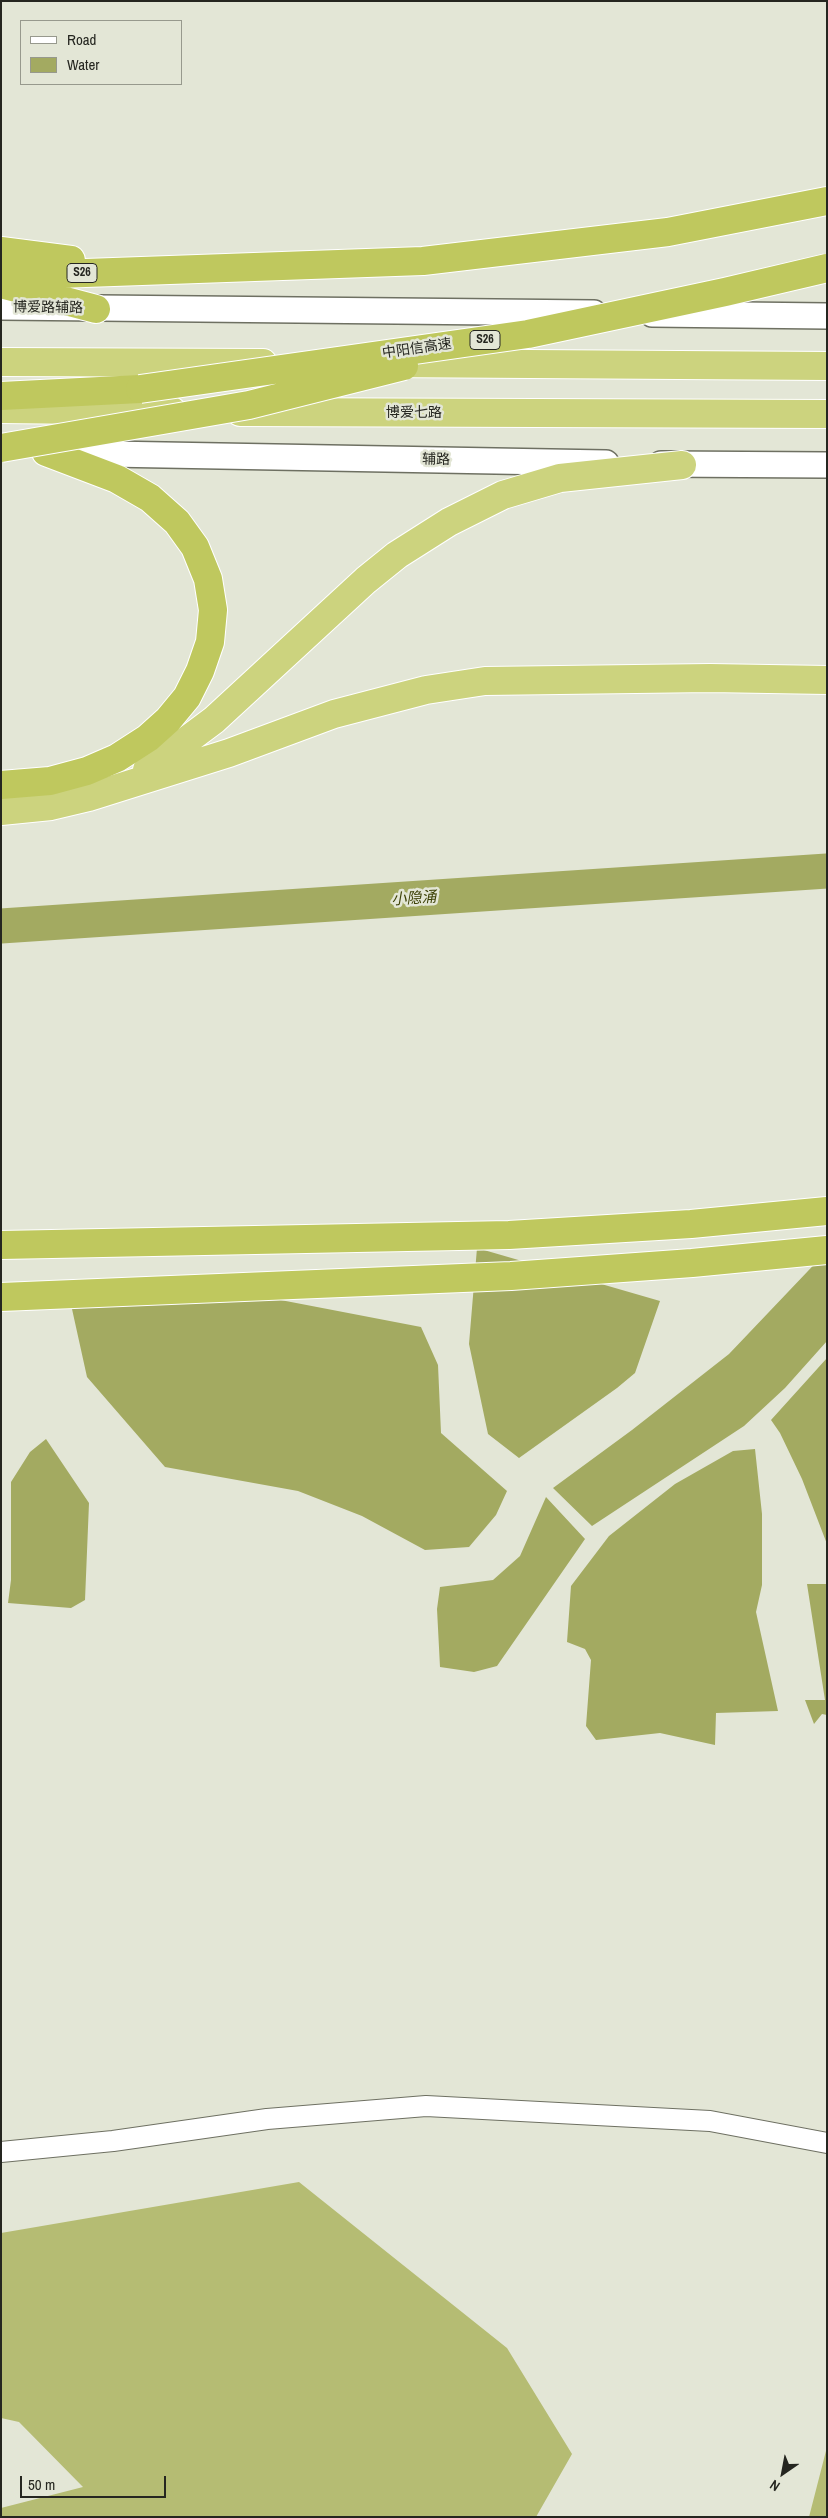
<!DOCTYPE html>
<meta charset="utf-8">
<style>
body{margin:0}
#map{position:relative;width:828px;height:2518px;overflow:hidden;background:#e3e6d6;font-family:"Archivo Narrow",sans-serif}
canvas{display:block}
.frame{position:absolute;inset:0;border:2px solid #252620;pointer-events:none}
.legend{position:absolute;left:20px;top:20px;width:162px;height:65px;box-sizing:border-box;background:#e3e6d6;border:1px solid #97998d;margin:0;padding:6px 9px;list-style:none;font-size:15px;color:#252620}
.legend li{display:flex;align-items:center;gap:10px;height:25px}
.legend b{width:25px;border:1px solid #97998d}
.north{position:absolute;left:758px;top:2448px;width:50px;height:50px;-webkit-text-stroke:4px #e3e6d6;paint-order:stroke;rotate:213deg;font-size:14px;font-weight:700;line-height:20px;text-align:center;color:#252620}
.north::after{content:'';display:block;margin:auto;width:18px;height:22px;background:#252620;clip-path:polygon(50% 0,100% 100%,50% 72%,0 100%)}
.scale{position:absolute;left:20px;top:2476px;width:146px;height:22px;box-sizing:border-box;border:2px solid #252620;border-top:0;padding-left:6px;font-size:15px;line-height:18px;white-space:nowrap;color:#252620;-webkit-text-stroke:4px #e3e6d6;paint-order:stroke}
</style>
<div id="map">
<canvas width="828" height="2518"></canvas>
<div class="frame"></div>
<ul class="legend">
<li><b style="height:6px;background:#fff"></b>Road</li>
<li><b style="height:14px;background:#a3aa61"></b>Water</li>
</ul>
<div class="north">N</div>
<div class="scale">50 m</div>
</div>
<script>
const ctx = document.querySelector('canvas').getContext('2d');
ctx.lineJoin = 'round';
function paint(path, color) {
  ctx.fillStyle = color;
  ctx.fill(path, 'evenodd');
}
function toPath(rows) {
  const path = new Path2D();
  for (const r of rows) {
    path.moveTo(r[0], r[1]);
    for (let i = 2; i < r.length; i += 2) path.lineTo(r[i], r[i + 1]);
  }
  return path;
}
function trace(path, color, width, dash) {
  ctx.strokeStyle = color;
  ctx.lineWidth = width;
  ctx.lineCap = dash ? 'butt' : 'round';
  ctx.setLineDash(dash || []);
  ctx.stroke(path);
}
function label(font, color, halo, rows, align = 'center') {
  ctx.font = font + ' "Archivo Narrow","Noto Sans SC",sans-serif';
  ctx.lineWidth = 5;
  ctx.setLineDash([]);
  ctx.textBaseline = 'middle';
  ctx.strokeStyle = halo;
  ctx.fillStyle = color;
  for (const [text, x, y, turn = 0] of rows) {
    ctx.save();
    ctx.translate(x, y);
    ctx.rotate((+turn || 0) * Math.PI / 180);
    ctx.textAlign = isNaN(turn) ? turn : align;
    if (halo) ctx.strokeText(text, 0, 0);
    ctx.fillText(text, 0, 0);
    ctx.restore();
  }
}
paint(toPath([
 [299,2182,507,2348,572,2454,536,2517,1,2517,1,2508,83,2487,19,2422,1,2418,1,2233],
 [827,2447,827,2517,809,2517]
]), '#b5bc73');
paint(toPath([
 [477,1248,660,1301,635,1373,617,1388,519,1458,488,1434,469,1344],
 [827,1251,827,1341,785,1388,744,1426,592,1526,553,1488,632,1430,729,1354],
 [99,1291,239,1292,421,1327,438,1365,441,1433,507,1491,496,1515,469,1547,425,1550,362,1516,298,1491,165,1467,87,1377,72,1309],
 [827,1358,827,1544,802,1479,780,1433,771,1420],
 [46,1439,89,1503,85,1600,71,1608,8,1603,11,1580,11,1482,30,1452],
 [755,1449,762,1514,762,1585,756,1612,778,1711,716,1713,715,1745,660,1733,596,1740,586,1726,591,1660,585,1649,567,1642,571,1586,609,1536,675,1484,733,1451],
 [546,1497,585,1539,497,1666,474,1672,440,1667,437,1609,440,1587,493,1580,520,1556],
 [807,1584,827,1584,827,1715,822,1714,814,1724,805,1700,825,1700]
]), '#a3aa61');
trace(toPath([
 [1,926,827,871]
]), '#a3aa61', 35);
const minor = toPath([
 [1,2152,113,2141,267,2119,426,2106,710,2121,827,2143]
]);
const tertiary = toPath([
 [1,307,594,313],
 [652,314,827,316],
 [54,453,606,463],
 [661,464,827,465]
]);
const trunk = toPath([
 [1,362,263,363],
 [381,363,827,366],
 [1,409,172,411],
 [240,412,827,414],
 [147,770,214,720,366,580,397,555,449,522,503,495,560,478,682,465],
 [1,811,51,806,89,797,229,753,334,714,426,690,485,681,710,678,827,680]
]);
const motorway = toPath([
 [1,251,71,260],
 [1,276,423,261,668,232,827,201],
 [1,284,96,309],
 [1,396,140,389],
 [1,785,50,781,87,771,117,758,148,738,168,720,187,697,200,671,210,642,213,610,208,579,195,547,177,522,150,498,117,479,46,452],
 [1,1245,509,1235,691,1224,827,1211],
 [1,1297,511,1276,692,1263,827,1250]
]);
trace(minor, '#6e7062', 22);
trace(tertiary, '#6e7062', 28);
trace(trunk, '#fff', 30);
trace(motorway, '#fff', 30);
trace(minor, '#fff', 20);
trace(tertiary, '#fff', 25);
trace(trunk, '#ccd37e', 28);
trace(motorway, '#bfc85e', 28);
const motorwayBridge = toPath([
 [140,389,528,334,725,292,827,268],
 [1,448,249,405,404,366]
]);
trace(motorwayBridge, '#fff', 30, []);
trace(motorwayBridge, '#bfc85e', 28);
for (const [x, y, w] of [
 [82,273,30],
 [485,340,30]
]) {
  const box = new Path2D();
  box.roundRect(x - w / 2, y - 9.5, w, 19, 4);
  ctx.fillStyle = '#e3e6d6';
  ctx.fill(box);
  trace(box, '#252620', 1);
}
label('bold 12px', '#252620', null, [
 ["S26",82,273],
 ["S26",485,340]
]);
label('14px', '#252620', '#e3e6d6', [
 ["博爱路辅路",48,308,1],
 ["中阳信高速",417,349,-8],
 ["博爱七路",414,413],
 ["辅路",436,460,1]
]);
label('italic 15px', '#3d4106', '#e3e6d6', [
 ["小隐涌",414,899,-4]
]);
</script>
